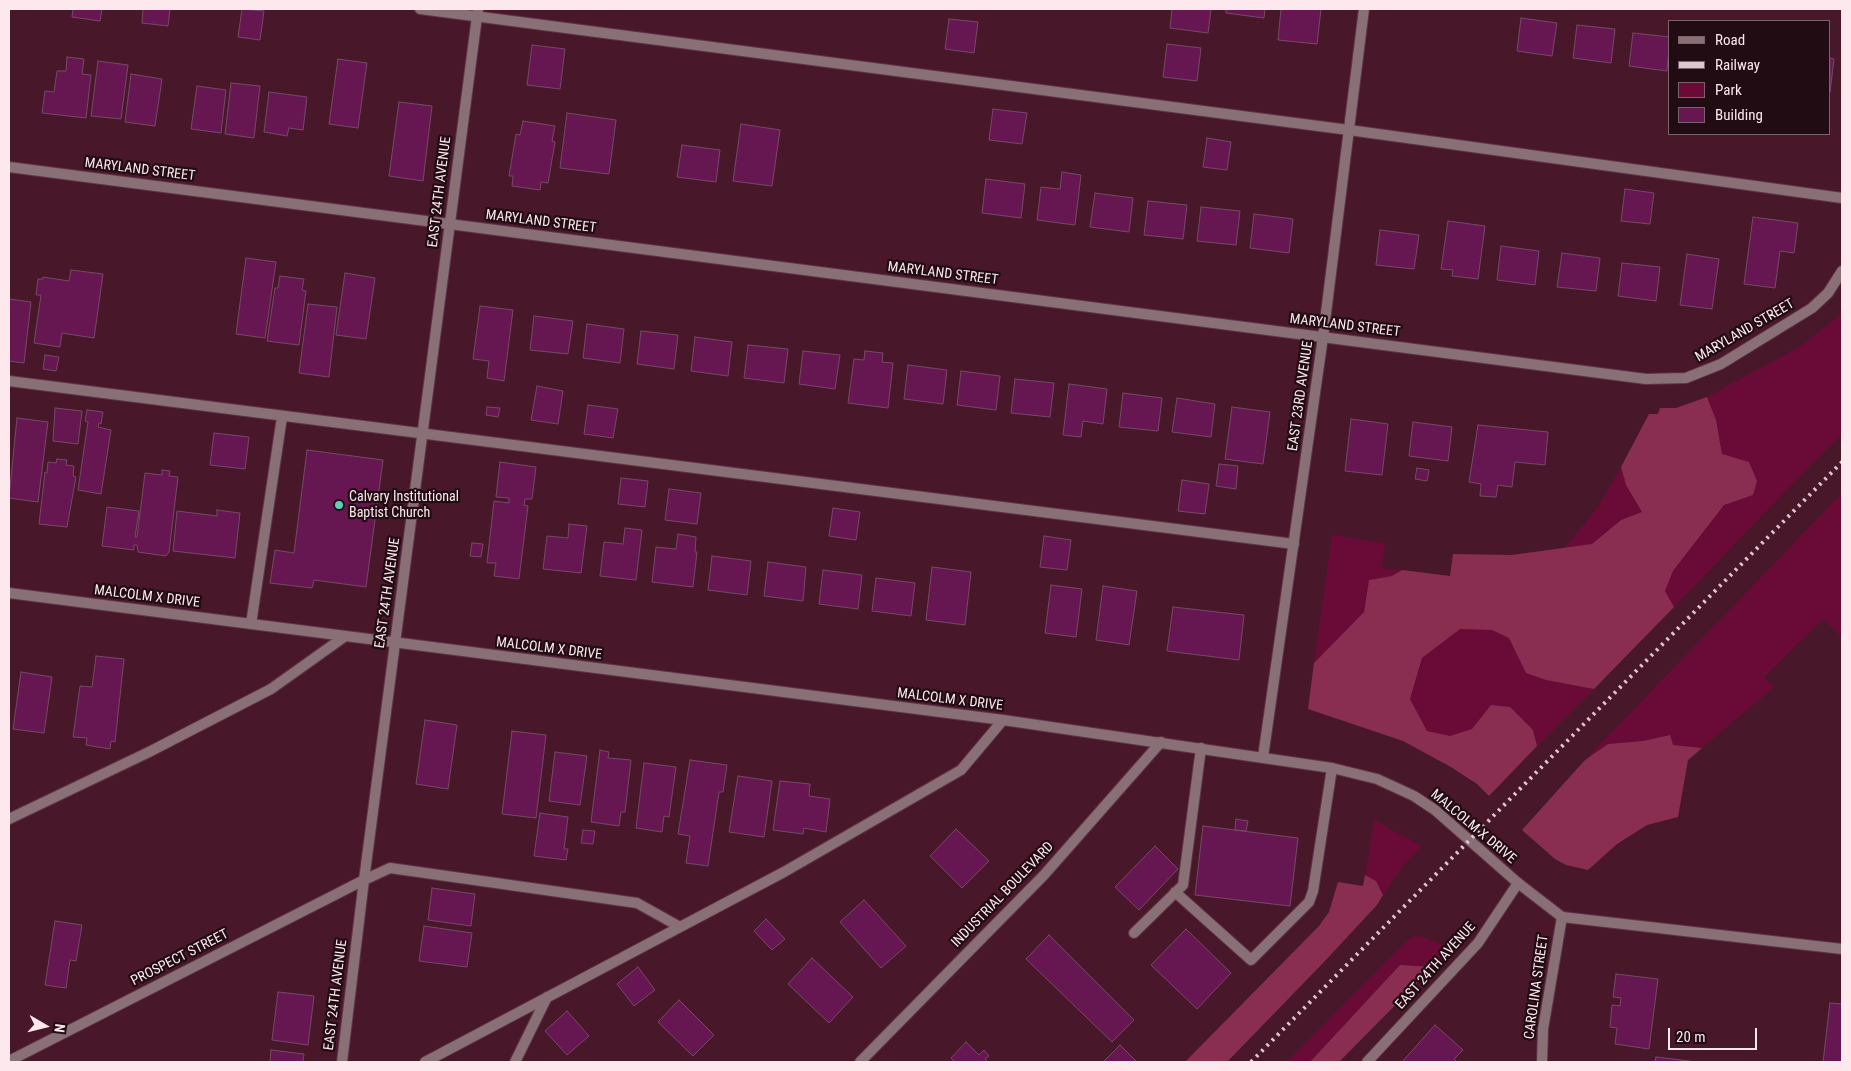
<!DOCTYPE html>
<style>
body{margin:0}
#map{position:relative;width:1851px;height:1071px;overflow:hidden;background:#48182a;font-family:"Roboto Condensed",sans-serif}
canvas{display:block}
.frame{position:absolute;inset:0;border:10px solid #fce8ed;pointer-events:none}
.legend{position:absolute;left:1668px;top:20px;width:162px;height:115px;box-sizing:border-box;background:#210c13;border:1px solid #79646a;margin:0;padding:6px 9px;list-style:none;font-size:15px;color:#fce8ed}
.legend li{display:flex;align-items:center;gap:10px;height:25px}
.legend b{width:25px;border:1px solid #79646a}
.north{position:absolute;left:20px;top:1001px;width:50px;height:50px;-webkit-text-stroke:4px #210c13;paint-order:stroke;rotate:98deg;font-size:14px;font-weight:700;line-height:20px;text-align:center;color:#fce8ed}
.north::after{content:'';display:block;margin:auto;width:18px;height:22px;background:#fce8ed;clip-path:polygon(50% 0,100% 100%,50% 72%,0 100%)}
.scale{position:absolute;left:1668px;top:1028px;width:89px;height:22px;box-sizing:border-box;border:2px solid #fce8ed;border-top:0;padding-left:6px;font-size:15px;line-height:18px;white-space:nowrap;color:#fce8ed;-webkit-text-stroke:4px #210c13;paint-order:stroke}
</style>
<div id="map">
<canvas width="1851" height="1071"></canvas>
<div class="frame"></div>
<ul class="legend">
<li><b style="height:6px;background:#896f76"></b>Road</li>
<li><b style="height:6px;background:#dfc7ce"></b>Railway</li>
<li><b style="height:14px;background:#690b36"></b>Park</li>
<li><b style="height:14px;background:#661752"></b>Building</li>
</ul>
<div class="north">N</div>
<div class="scale">20 m</div>
</div>
<script>
const ctx = document.querySelector('canvas').getContext('2d');
ctx.lineJoin = 'round';
function paint(path, color) {
  ctx.fillStyle = color;
  ctx.fill(path, 'evenodd');
}
function toPath(rows) {
  const path = new Path2D();
  for (const r of rows) {
    path.moveTo(r[0], r[1]);
    for (let i = 2; i < r.length; i += 2) path.lineTo(r[i], r[i + 1]);
  }
  return path;
}
function trace(path, color, width, dash) {
  ctx.strokeStyle = color;
  ctx.lineWidth = width;
  ctx.lineCap = dash ? 'butt' : 'round';
  ctx.setLineDash(dash || []);
  ctx.stroke(path);
}
function label(font, color, halo, rows, align = 'center') {
  ctx.font = font + ' "Roboto Condensed",sans-serif';
  ctx.lineWidth = 4.5;
  ctx.setLineDash([]);
  ctx.textBaseline = 'middle';
  ctx.strokeStyle = halo;
  ctx.fillStyle = color;
  for (const [text, x, y, turn = 0] of rows) {
    ctx.save();
    ctx.translate(x, y);
    ctx.rotate((+turn || 0) * Math.PI / 180);
    ctx.textAlign = isNaN(turn) ? turn : align;
    if (halo) ctx.strokeText(text, 0, 0);
    ctx.fillText(text, 0, 0);
    ctx.restore();
  }
}
paint(toPath([
 [1842,313,1842,433,1674,607,1665,591,1673,571,1724,505,1753,495,1749,463,1722,454,1716,420,1707,397,1801,346],
 [1621,467,1626,485,1642,512,1621,520,1592,544,1563,550,1598,507],
 [1842,493,1842,637,1823,619,1764,677,1774,687,1702,748,1673,745,1669,735,1643,741,1608,744,1585,760],
 [1332,535,1385,543,1382,568,1402,570,1392,576,1369,580,1364,612,1314,663],
 [1460,629,1492,630,1509,638,1526,673,1546,680,1594,689,1537,746,1533,730,1491,705,1472,729,1450,736,1427,731,1410,699,1422,658],
 [1374,820,1422,846,1404,864,1383,895,1376,882,1365,875],
 [1420,936,1452,948,1433,967,1400,965,1310,1062,1287,1062,1411,937]
]), '#690b36');
paint(toPath([
 [1707,397,1716,420,1722,454,1749,462,1757,481,1753,495,1724,505,1673,571,1665,591,1674,607,1594,689,1546,680,1526,673,1509,638,1492,630,1460,629,1422,658,1410,699,1427,731,1450,736,1472,729,1491,705,1510,707,1533,730,1537,746,1489,796,1477,784,1451,767,1403,741,1308,709,1314,663,1364,612,1369,580,1392,576,1402,570,1450,576,1453,554,1512,555,1592,544,1621,520,1642,512,1626,485,1621,467,1649,414,1658,414,1660,408,1676,408],
 [1670,735,1673,745,1702,748,1688,760,1678,817,1647,825,1617,844,1588,870,1566,865,1555,859,1522,830,1585,760,1608,744,1643,741],
 [1365,875,1376,881,1383,895,1377,905,1324,962,1227,1062,1185,1062,1319,926,1329,912,1338,882,1363,886],
 [1400,965,1433,967,1339,1062,1310,1062]
]), '#8a2e51');
const building = toPath([
 [73,9,102,9,100,21,72,17,73,9],
 [143,9,170,9,168,26,142,23,143,9],
 [242,9,264,11,260,40,238,37,242,9],
 [1172,9,1211,9,1208,33,1170,28,1172,9],
 [1226,9,1265,9,1264,18,1226,13,1226,9],
 [1281,9,1321,9,1317,44,1278,40,1281,9],
 [1521,18,1557,23,1552,56,1517,51,1521,18],
 [949,19,978,22,974,53,945,49,949,19],
 [1577,25,1615,29,1611,63,1573,58,1577,25],
 [1633,33,1670,37,1667,71,1629,66,1633,33],
 [1167,44,1201,48,1197,81,1163,77,1167,44],
 [532,45,565,49,560,89,527,85,532,45],
 [67,57,84,59,82,74,91,75,86,118,42,113,45,91,54,92,57,71,66,71,67,57],
 [1830,58,1834,59,1830,92,1830,58],
 [338,59,367,63,358,128,329,124,338,59],
 [98,61,128,65,121,119,91,116,98,61],
 [131,74,162,79,155,126,125,122,131,74],
 [231,83,260,86,254,138,225,134,231,83],
 [197,86,226,90,221,133,191,129,197,86],
 [269,92,307,97,303,130,289,128,287,136,264,132,269,92],
 [399,102,432,106,423,181,389,176,399,102],
 [993,109,1027,113,1022,144,989,140,993,109],
 [567,113,616,120,609,174,560,168,567,113],
 [523,121,555,126,552,141,555,142,548,183,541,182,540,190,512,186,513,176,509,176,516,134,520,135,523,121],
 [741,124,780,130,772,186,733,181,741,124],
 [1207,138,1231,142,1227,170,1203,167,1207,138],
 [682,145,720,150,716,182,677,177,682,145],
 [1062,172,1081,175,1075,225,1037,220,1041,187,1060,189,1062,172],
 [986,179,1025,184,1021,218,982,213,986,179],
 [1625,189,1654,193,1650,224,1621,221,1625,189],
 [1095,193,1133,198,1129,232,1090,227,1095,193],
 [1148,201,1187,205,1183,239,1144,235,1148,201],
 [1201,207,1240,211,1236,245,1197,241,1201,207],
 [1254,214,1293,219,1289,253,1250,248,1254,214],
 [1753,217,1798,223,1794,253,1780,251,1775,288,1744,284,1753,217],
 [1448,221,1485,226,1478,279,1452,276,1453,270,1441,269,1448,221],
 [1380,230,1419,235,1414,269,1376,265,1380,230],
 [1501,246,1539,251,1535,285,1497,280,1501,246],
 [1562,253,1600,258,1596,291,1557,287,1562,253],
 [1687,254,1719,259,1712,309,1680,305,1687,254],
 [246,258,276,262,265,338,236,334,246,258],
 [1622,263,1660,267,1656,301,1618,296,1622,263],
 [71,270,103,274,94,338,62,333,60,347,34,343,41,295,36,295,38,279,43,279,43,277,69,281,71,270],
 [345,273,375,278,366,339,336,335,345,273],
 [280,276,304,279,302,290,306,291,299,345,267,341,275,288,278,288,280,276],
 [9,299,31,302,24,363,9,361,9,299],
 [308,304,337,307,329,377,299,373,308,304],
 [480,306,513,310,504,381,487,378,489,361,473,359,480,306],
 [534,316,573,321,568,354,530,350,534,316],
 [587,324,624,329,620,363,583,358,587,324],
 [641,331,678,335,674,369,637,364,641,331],
 [695,337,732,342,728,376,691,371,695,337],
 [748,345,788,349,784,383,744,378,748,345],
 [803,351,840,355,835,389,799,384,803,351],
 [865,351,883,353,882,362,893,363,888,408,848,403,854,359,864,360,865,351],
 [45,355,59,357,56,371,43,369,45,355],
 [908,365,947,370,943,404,904,399,908,365],
 [961,371,1000,376,996,410,957,405,961,371],
 [1015,379,1054,383,1050,417,1011,413,1015,379],
 [1069,384,1107,389,1103,424,1083,421,1081,437,1063,435,1069,384],
 [537,386,563,391,558,424,531,420,537,386],
 [1123,393,1162,398,1158,431,1119,427,1123,393],
 [1177,398,1215,404,1211,437,1172,432,1177,398],
 [588,405,618,409,613,438,584,434,588,405],
 [487,407,500,408,498,417,486,415,487,407],
 [1232,407,1270,412,1263,464,1225,459,1232,407],
 [55,408,82,411,78,444,53,441,55,408],
 [87,410,103,412,101,424,99,423,98,427,111,430,101,494,78,490,88,422,85,421,87,410],
 [17,418,48,422,38,502,9,498,17,418],
 [1351,419,1388,424,1382,475,1345,471,1351,419],
 [1413,422,1452,427,1448,461,1409,456,1413,422],
 [1478,425,1548,432,1545,465,1515,462,1512,487,1498,485,1496,497,1480,496,1481,484,1469,482,1478,425],
 [214,433,249,437,245,469,210,465,214,433],
 [307,450,383,460,366,587,314,580,312,588,270,583,275,550,294,553,307,450],
 [57,459,67,460,66,465,74,466,73,476,76,477,67,527,39,524,45,472,47,473,48,462,56,463,57,459],
 [500,462,536,467,532,499,525,499,524,505,528,506,519,579,494,576,496,563,487,563,494,501,509,503,509,498,496,497,500,462],
 [1219,464,1238,466,1236,489,1216,486,1219,464],
 [1417,468,1429,470,1427,481,1415,479,1417,468],
 [162,470,170,471,169,476,178,477,169,552,166,556,138,552,137,545,134,545,134,550,102,546,107,507,139,511,135,537,137,537,145,473,162,475,162,470],
 [621,478,648,481,645,507,618,504,621,478],
 [1182,480,1209,484,1205,514,1178,511,1182,480],
 [669,489,701,493,697,524,665,520,669,489],
 [833,508,860,512,856,540,829,536,833,508],
 [217,510,240,513,235,558,173,551,177,511,217,516,217,510],
 [569,524,587,526,581,573,543,569,547,536,568,538,569,524],
 [625,528,642,530,636,580,600,576,604,542,623,544,625,528],
 [678,534,696,537,695,552,697,552,693,587,652,582,656,547,676,549,678,534],
 [1044,536,1071,540,1067,570,1040,567,1044,536],
 [472,543,483,544,481,557,470,556,472,543],
 [712,556,751,561,747,595,708,590,712,556],
 [768,562,806,567,803,601,764,596,768,562],
 [932,567,971,572,965,625,926,620,932,567],
 [823,570,862,575,858,609,819,604,823,570],
 [876,578,915,583,911,616,872,611,876,578],
 [1051,585,1082,589,1076,637,1045,633,1051,585],
 [1103,586,1137,591,1129,645,1096,640,1103,586],
 [1173,607,1244,615,1239,660,1167,651,1173,607],
 [96,656,124,659,115,742,111,741,110,749,86,745,87,738,73,737,80,686,92,687,96,656],
 [21,672,52,677,44,733,13,729,21,672],
 [425,720,457,725,448,789,416,784,425,720],
 [512,731,546,735,536,818,502,814,512,731],
 [600,750,609,752,608,758,631,760,625,812,621,812,619,826,591,822,600,750],
 [555,752,587,756,580,805,549,801,555,752],
 [690,760,727,765,723,792,719,792,708,866,686,863,690,836,678,834,690,760],
 [644,763,676,767,669,817,664,816,662,832,636,828,644,763],
 [738,776,772,781,764,837,729,832,738,776],
 [780,781,810,784,809,796,830,799,826,832,804,828,803,834,773,830,780,781],
 [540,813,568,817,564,849,568,849,566,860,534,856,540,813],
 [1236,819,1248,821,1246,831,1235,830,1236,819],
 [1203,826,1298,838,1290,906,1195,895,1203,826],
 [956,829,989,861,962,888,930,856,956,829],
 [583,830,595,831,593,844,581,843,583,830],
 [1155,846,1178,869,1139,910,1115,887,1155,846],
 [432,888,475,894,471,926,428,920,432,888],
 [864,900,906,946,881,968,840,922,864,900],
 [766,919,785,939,772,950,754,931,766,919],
 [55,921,82,925,76,961,70,960,66,988,45,985,55,921],
 [424,926,472,933,467,967,419,961,424,926],
 [1186,929,1231,973,1197,1009,1151,965,1186,929],
 [1049,935,1134,1020,1112,1042,1026,959,1049,935],
 [812,958,853,997,829,1023,788,984,812,958],
 [638,967,655,990,634,1006,617,984,638,967],
 [1616,974,1658,979,1649,1049,1615,1044,1617,1028,1610,1027,1612,1005,1620,1006,1621,998,1613,997,1616,974],
 [278,992,314,996,308,1045,272,1040,278,992],
 [679,1000,714,1035,693,1056,658,1022,679,1000],
 [1830,1003,1842,1004,1842,1062,1823,1062,1830,1003],
 [567,1011,589,1036,567,1055,545,1031,567,1011],
 [1435,1025,1463,1050,1454,1059,1457,1062,1402,1062,1435,1025],
 [966,1042,979,1055,984,1050,989,1056,985,1059,988,1062,955,1062,951,1058,966,1042],
 [1120,1045,1137,1062,1103,1062,1120,1045],
 [271,1050,304,1054,303,1062,270,1062,271,1050],
 [1656,1057,1697,1062,1655,1062,1656,1057]
]);
paint(building, '#661752');
trace(building, '#764967', 1);
const service = toPath([
 [420,9,1349,130,1842,198],
 [9,381,1294,544],
 [251,624,282,417],
 [9,819,149,752,271,689,344,637],
 [364,880,390,868,637,903,680,927],
 [1175,892,1251,960,1309,902,1313,891,1332,768],
 [1134,933,1183,885,1201,748],
 [425,1062,784,872,961,770,1003,720],
 [515,1062,547,997],
 [1367,1062,1478,943,1518,883]
]);
const minor = toPath([
 [9,167,1646,379,1686,378,1721,364,1812,308,1828,293,1842,271],
 [1263,757,1323,337,1364,9],
 [9,1061,364,880],
 [342,1062,364,880,478,9],
 [860,1062,1044,875,1161,742],
 [1542,1062,1543,1029,1562,917]
]);
const tertiary = toPath([
 [9,593,1003,720,1332,768,1377,779,1414,796,1435,810,1518,883,1562,917,1842,949]
]);
trace(service, '#613545', 12);
trace(minor, '#613545', 12);
trace(tertiary, '#613545', 12);
trace(service, '#896f76', 10);
trace(minor, '#896f76', 10);
trace(tertiary, '#896f76', 10);
trace(toPath([
 [1251,1062,1842,462]
]), '#dfc7ce', 4, [2.5, 5]);
for (const [x, y, r, color] of [
 [339,505,5,"#5cceba"]
]) {
  const dot = new Path2D();
  dot.arc(x, y, r, 0, 2 * Math.PI);
  ctx.fillStyle = color;
  ctx.fill(dot);
  trace(dot, '#210c13', 2);
}
label('14px', '#fce8ed', '#210c13', [
 ["MARYLAND STREET",140,170,7],
 ["EAST 24TH AVENUE",440,192,-83],
 ["MARYLAND STREET",541,222,7],
 ["MARYLAND STREET",943,274,7],
 ["MARYLAND STREET",1345,326,7],
 ["MARYLAND STREET",1745,331,-30],
 ["EAST 23RD AVENUE",1301,396,-82],
 ["EAST 24TH AVENUE",388,593,-82],
 ["MALCOLM X DRIVE",147,597,7],
 ["MALCOLM X DRIVE",549,649,7],
 ["MALCOLM X DRIVE",950,700,7],
 ["MALCOLM X DRIVE",1473,827,40],
 ["INDUSTRIAL BOULEVARD",1003,895,-46],
 ["PROSPECT STREET",180,958,-27],
 ["EAST 24TH AVENUE",1436,966,-48],
 ["CAROLINA STREET",1537,987,-82],
 ["EAST 24TH AVENUE",336,995,-83]
]);
label('14px', '#fce8ed', '#210c13', [
 ["Calvary Institutional",349,497],
 ["Baptist Church",349,513]
], 'left');
</script>
